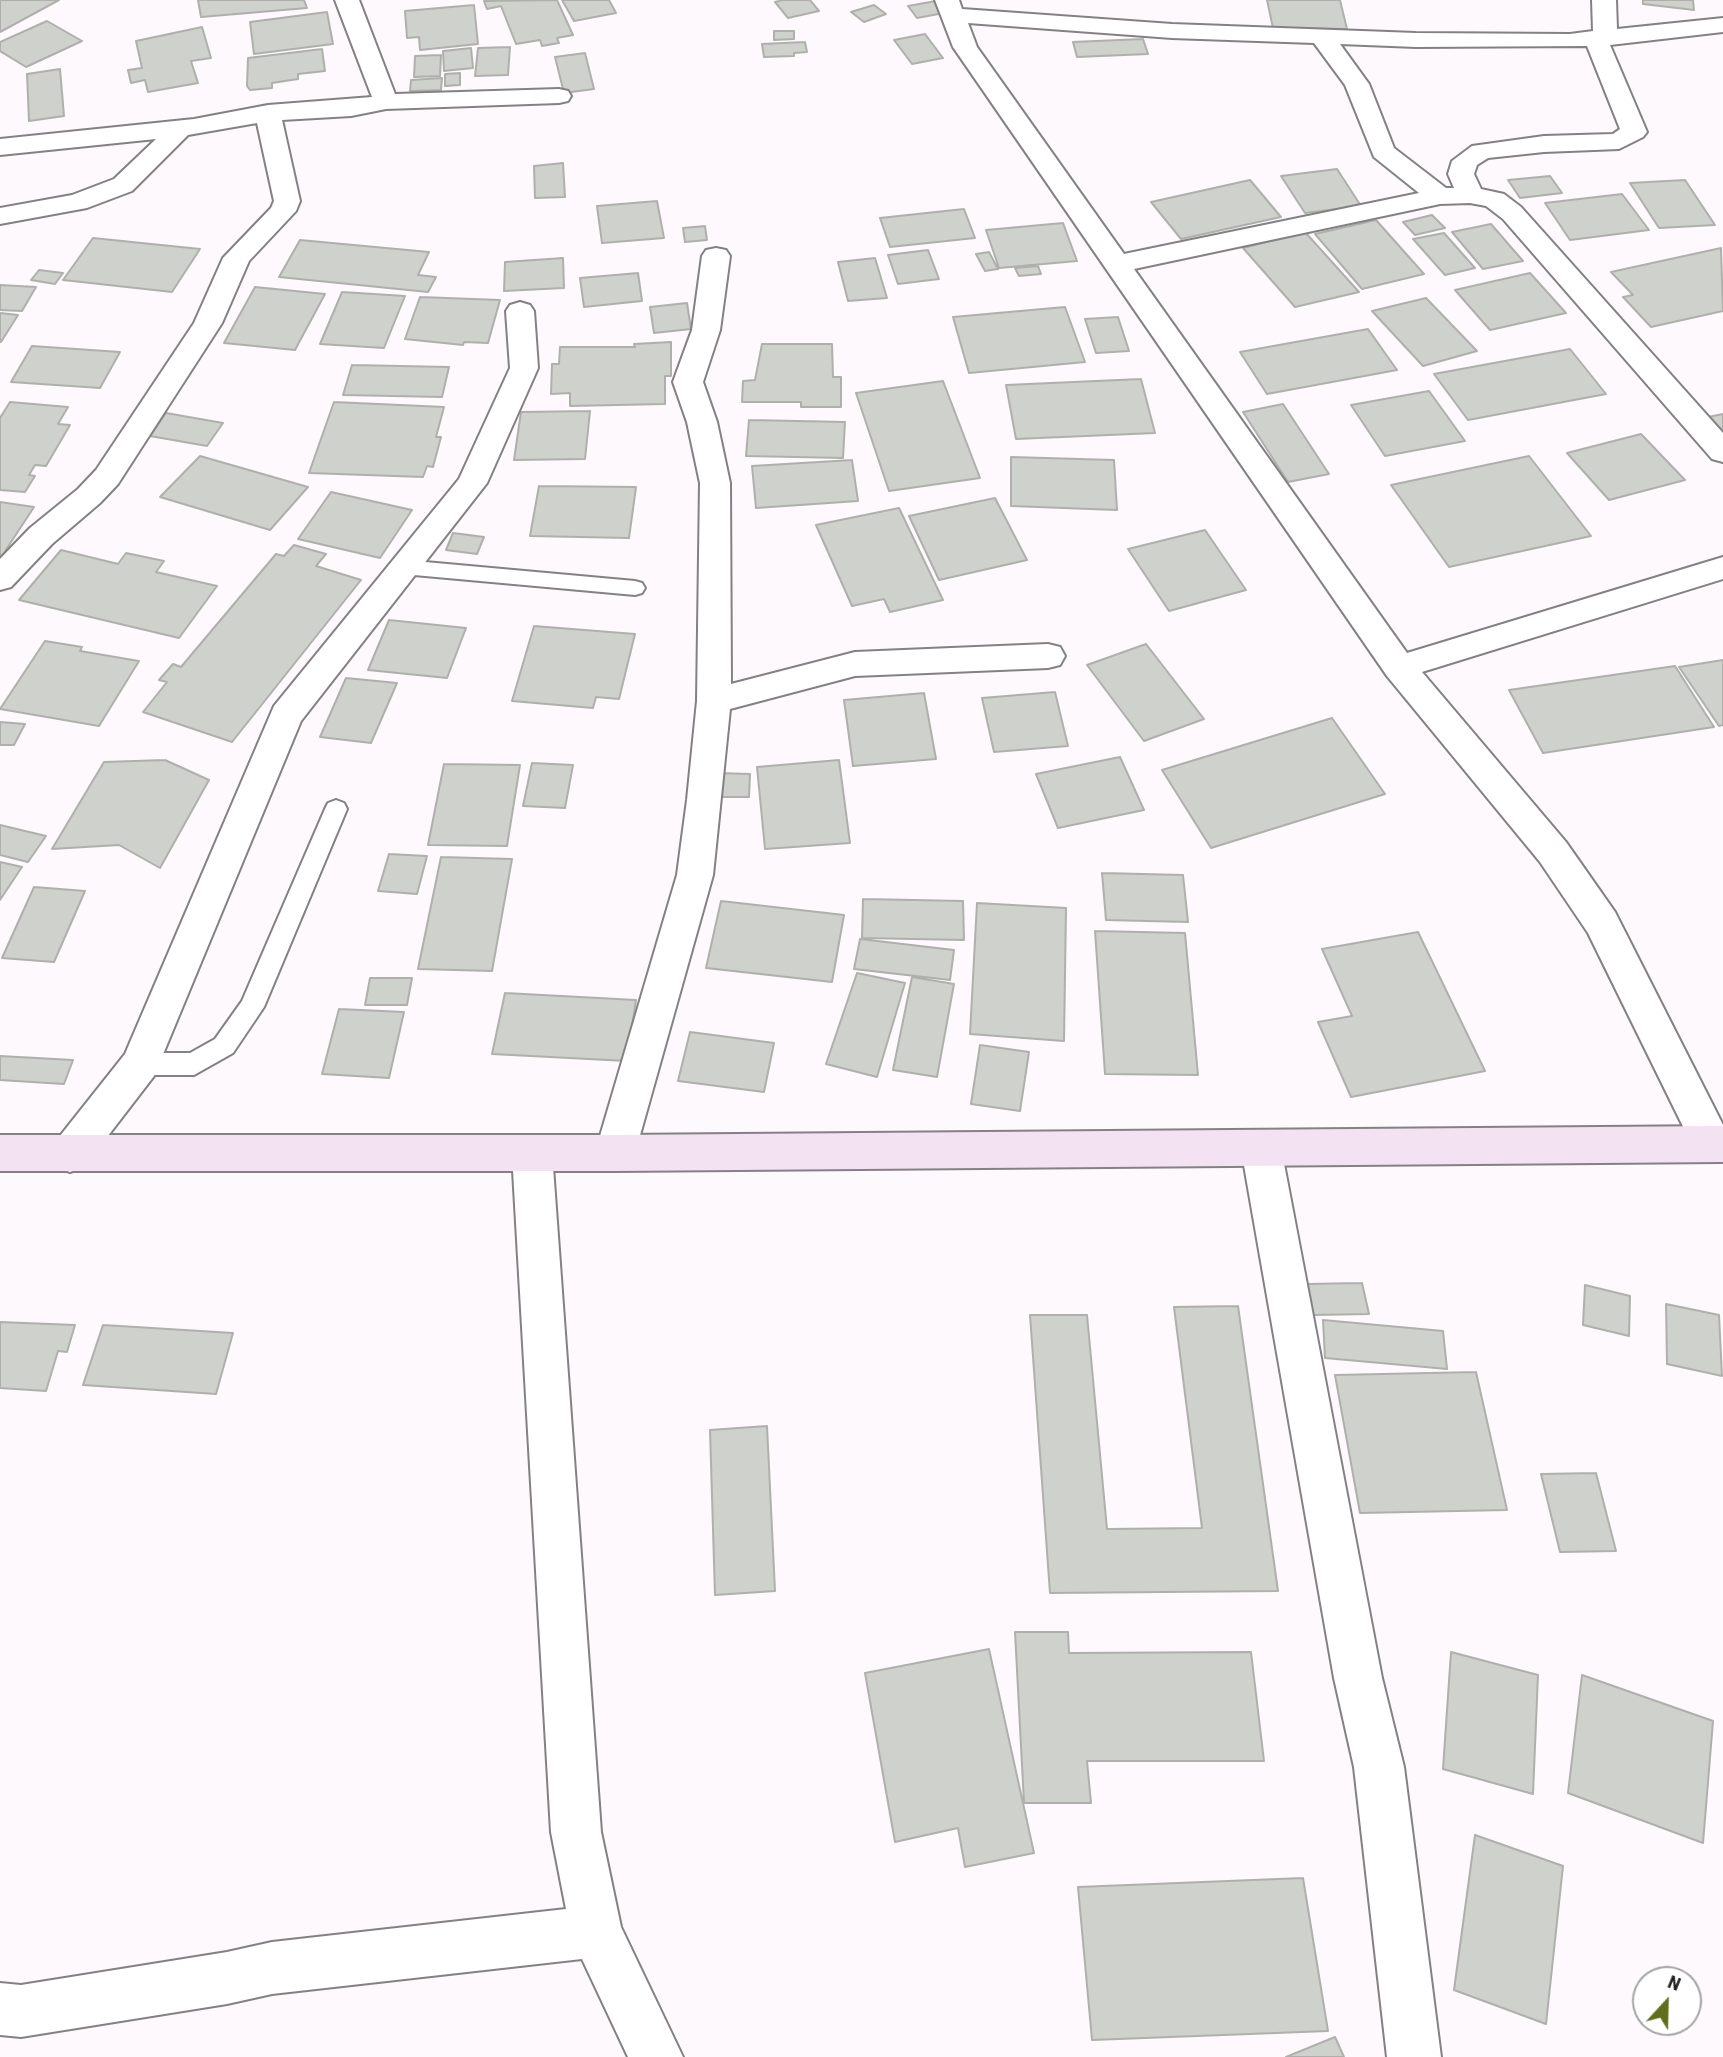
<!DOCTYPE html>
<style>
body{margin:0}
#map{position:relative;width:1723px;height:2057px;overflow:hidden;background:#fdf9fd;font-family:"Roboto Condensed",sans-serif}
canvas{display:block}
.north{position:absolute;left:1632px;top:1966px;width:70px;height:70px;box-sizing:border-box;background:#fff;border:2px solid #a6a5a5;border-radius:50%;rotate:22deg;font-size:19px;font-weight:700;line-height:28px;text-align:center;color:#201e1f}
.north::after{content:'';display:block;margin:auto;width:24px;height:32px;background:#5f6f1c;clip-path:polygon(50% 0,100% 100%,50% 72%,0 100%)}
</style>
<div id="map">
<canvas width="1723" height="2057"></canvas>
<div class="north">N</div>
</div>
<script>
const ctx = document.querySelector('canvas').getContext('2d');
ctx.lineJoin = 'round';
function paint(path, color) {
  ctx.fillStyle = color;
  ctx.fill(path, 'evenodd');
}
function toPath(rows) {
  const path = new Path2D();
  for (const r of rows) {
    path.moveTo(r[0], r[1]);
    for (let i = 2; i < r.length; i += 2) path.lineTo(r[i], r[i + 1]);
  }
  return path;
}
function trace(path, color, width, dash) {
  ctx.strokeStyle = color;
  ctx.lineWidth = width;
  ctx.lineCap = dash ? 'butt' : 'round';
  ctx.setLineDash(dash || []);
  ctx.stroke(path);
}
const building = toPath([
 [0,0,59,0,0,32,0,0],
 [198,0,304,0,307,8,201,17,198,0],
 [557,0,573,35,557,38,559,43,542,46,540,40,516,44,501,6,487,9,484,1,557,0],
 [562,0,609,0,616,13,574,21,562,0],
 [783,0,810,0,819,11,788,18,775,2,783,0],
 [1267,0,1340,0,1347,29,1273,28,1267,0],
 [1643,0,1693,0,1694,10,1643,4,1643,0],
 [936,1,944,13,917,18,908,6,936,1],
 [474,5,478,44,420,50,419,37,407,38,405,11,474,5],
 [874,5,886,14,864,22,851,12,874,5],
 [327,12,333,44,254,54,250,22,327,12],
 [47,21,82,41,26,67,0,51,0,42,47,21],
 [202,27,211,58,191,61,198,83,148,92,145,80,131,83,128,70,142,68,136,41,202,27],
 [774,31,794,31,794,39,774,40,774,31],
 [925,34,943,58,912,64,894,40,925,34],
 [1143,39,1148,54,1077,57,1073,42,1143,39],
 [805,42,807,52,794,53,794,56,764,57,762,44,805,42],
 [510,47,508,75,475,76,478,48,510,47],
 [471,48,473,68,444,71,443,51,471,48],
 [322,49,325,71,298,74,298,79,272,83,272,88,250,90,247,86,248,58,322,49],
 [585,53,594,89,564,93,555,57,585,53],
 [441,55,440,76,414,77,415,56,441,55],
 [60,69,64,116,29,121,27,74,60,69],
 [460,73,460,85,445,86,445,74,460,73],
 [442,78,441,90,410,91,411,80,442,78],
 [563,163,565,197,535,198,534,166,563,163],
 [1337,169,1361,206,1305,213,1281,176,1337,169],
 [1550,176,1562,193,1520,198,1508,180,1550,176],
 [1250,180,1281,217,1181,239,1151,202,1250,180],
 [1685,180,1715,225,1659,228,1630,183,1685,180],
 [1622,194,1649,230,1570,240,1545,203,1622,194],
 [657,201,664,238,602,243,597,206,657,201],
 [964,209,975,238,890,247,880,218,964,209],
 [1432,215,1445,228,1415,235,1403,222,1432,215],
 [1376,220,1424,274,1362,289,1315,234,1376,220],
 [1063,223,1077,261,999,268,986,230,1063,223],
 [1491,224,1523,261,1483,269,1452,232,1491,224],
 [705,226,707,240,685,242,683,228,705,226],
 [1305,232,1359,292,1295,307,1243,248,1305,232],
 [1444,233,1475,268,1445,275,1413,239,1444,233],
 [93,238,200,249,172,292,63,280,93,238],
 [300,240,429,252,418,275,436,277,428,292,279,277,300,240],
 [1721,248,1723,311,1651,327,1623,297,1633,295,1611,272,1721,248],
 [928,250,939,279,898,284,888,255,928,250],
 [989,252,998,269,985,271,976,254,989,252],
 [563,258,564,288,504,291,505,262,563,258],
 [875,258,887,298,848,301,838,262,875,258],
 [1038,266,1041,274,1019,276,1015,268,1038,266],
 [39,270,63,273,55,284,31,280,39,270],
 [638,273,642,301,584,307,580,278,638,273],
 [1530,273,1566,313,1490,330,1455,290,1530,273],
 [0,285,36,287,22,311,0,310,0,285],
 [255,287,325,294,295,350,224,343,255,287],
 [342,292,405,296,384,348,320,344,342,292],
 [420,297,500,300,488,343,464,342,463,345,405,339,420,297],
 [1426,298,1477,351,1423,366,1372,311,1426,298],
 [687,303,691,329,654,333,650,307,687,303],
 [1065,307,1085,362,969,373,953,317,1065,307],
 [0,313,18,315,1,342,0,342,0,313],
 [1118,317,1129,351,1096,353,1085,319,1118,317],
 [1368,329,1397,370,1267,394,1240,352,1368,329],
 [671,342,671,376,665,376,665,404,570,406,570,393,551,394,552,364,559,364,560,347,635,347,634,344,671,342],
 [762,344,832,344,833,377,841,377,841,407,801,407,801,402,742,402,743,381,755,380,762,344],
 [32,346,120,352,100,388,11,382,32,346],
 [1570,349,1606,394,1468,420,1434,374,1570,349],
 [352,365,449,367,442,397,343,395,352,365],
 [1141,379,1155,433,1016,439,1006,385,1141,379],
 [943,381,980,478,889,491,856,393,943,381],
 [1429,391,1465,441,1385,456,1351,405,1429,391],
 [10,402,68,407,58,424,70,425,46,466,35,465,29,475,35,476,25,492,0,490,0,418,10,402],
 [334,402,444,407,436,437,441,437,433,467,427,466,423,477,309,473,334,402],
 [1283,404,1329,474,1288,482,1243,412,1283,404],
 [590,411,585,459,514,460,521,412,590,411],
 [166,413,223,423,207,446,150,436,166,413],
 [1723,414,1723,439,1698,419,1723,414],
 [749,420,845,422,843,458,746,456,749,420],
 [1641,434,1685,480,1609,500,1567,453,1641,434],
 [200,456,308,487,270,530,160,497,200,456],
 [1529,456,1591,536,1449,567,1391,485,1529,456],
 [1011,457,1114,460,1117,510,1011,506,1011,457],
 [852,460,858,501,756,508,752,466,852,460],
 [539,486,636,487,629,538,530,536,539,486],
 [331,492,412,510,380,558,298,539,331,492],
 [995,498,1027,560,939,580,909,516,995,498],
 [0,502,34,507,0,559,0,502],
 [899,508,943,600,890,612,884,599,852,606,816,525,899,508],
 [1205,530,1246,590,1169,611,1128,549,1205,530],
 [453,533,484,537,477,554,446,550,453,533],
 [294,545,326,554,316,566,361,580,232,742,143,712,167,682,159,680,173,664,181,667,276,554,284,556,294,545],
 [61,550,118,564,126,553,164,561,156,572,217,586,179,638,19,600,61,550],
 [389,620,466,628,447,678,368,670,389,620],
 [534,626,635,634,619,699,596,697,593,708,512,701,534,626],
 [45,641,82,647,80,651,139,661,99,726,0,709,45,641],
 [1146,644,1204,719,1144,741,1087,665,1146,644],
 [1723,660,1723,725,1719,726,1679,667,1723,660],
 [1675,666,1714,727,1543,753,1509,690,1675,666],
 [346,678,397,683,371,743,320,737,346,678],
 [1055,692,1068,746,994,752,982,698,1055,692],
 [924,693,936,759,853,766,844,700,924,693],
 [1332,718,1385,794,1211,848,1162,770,1332,718],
 [0,722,25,724,14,745,0,745,0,722],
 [1120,757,1144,810,1058,828,1036,774,1120,757],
 [165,760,209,780,160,868,119,845,52,849,104,762,165,760],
 [839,760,850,843,765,849,757,767,839,760],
 [532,763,573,765,565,808,523,806,532,763],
 [444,764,520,765,507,846,428,845,444,764],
 [716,773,750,774,749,797,714,797,716,773],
 [0,825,46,836,28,862,0,855,0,825],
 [389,854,427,856,417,894,378,891,389,854],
 [441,857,512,859,492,971,418,969,441,857],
 [0,862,22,867,0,900,0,862],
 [1102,873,1183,875,1188,922,1106,920,1102,873],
 [34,887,85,891,54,962,2,958,34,887],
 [863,899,963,901,964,940,862,938,863,899],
 [721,901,844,915,832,982,706,968,721,901],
 [977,903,1066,908,1064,1041,970,1034,977,903],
 [1095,931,1185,933,1198,1075,1105,1074,1095,931],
 [1418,932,1485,1071,1351,1097,1318,1022,1352,1016,1322,949,1418,932],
 [860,939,954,950,950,980,854,969,860,939],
 [857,973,905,983,877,1077,826,1064,857,973],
 [912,977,954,984,937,1077,893,1070,912,977],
 [370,978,412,978,407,1005,365,1005,370,978],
 [505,993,636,1000,627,1061,492,1054,505,993],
 [339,1009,404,1012,389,1078,322,1074,339,1009],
 [690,1032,774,1043,764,1092,678,1081,690,1032],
 [980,1045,1029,1052,1020,1111,971,1104,980,1045],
 [0,1056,73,1060,64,1084,0,1080,0,1056],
 [1362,1283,1369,1314,1313,1315,1307,1284,1362,1283],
 [1585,1285,1630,1296,1629,1336,1583,1325,1585,1285],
 [1666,1304,1719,1315,1722,1376,1667,1364,1666,1304],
 [1238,1306,1278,1591,1050,1593,1030,1315,1087,1315,1107,1529,1202,1528,1174,1307,1238,1306],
 [1323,1320,1443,1331,1447,1369,1325,1358,1323,1320],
 [0,1322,75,1325,67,1352,58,1351,46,1391,0,1388,0,1322],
 [103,1325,233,1333,216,1394,83,1385,103,1325],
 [1476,1372,1507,1510,1360,1513,1335,1375,1476,1372],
 [767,1426,775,1591,715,1595,710,1430,767,1426],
 [1596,1473,1616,1551,1560,1552,1541,1474,1596,1473],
 [1015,1632,1068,1632,1069,1653,1251,1652,1264,1761,1087,1761,1091,1803,1024,1803,1015,1632],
 [989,1649,1034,1853,965,1867,958,1828,895,1842,865,1673,989,1649],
 [1451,1652,1538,1675,1533,1794,1443,1769,1451,1652],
 [1582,1675,1713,1721,1703,1843,1568,1793,1582,1675],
 [1475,1835,1563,1866,1546,2024,1454,1990,1475,1835],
 [1303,1878,1328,2031,1092,2040,1078,1887,1303,1878],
 [1335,2037,1344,2057,1286,2057,1335,2037]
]);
paint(building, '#cfd1cc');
trace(building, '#afb0ac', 2);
const service = toPath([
 [403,560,635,581,642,583,645,588,642,593,635,595,403,574,396,572,393,567,396,562,403,560],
 [336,800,344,803,347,809,264,1007,233,1053,194,1075,140,1075,131,1072,128,1064,131,1056,140,1053,190,1053,215,1039,242,1001,325,809,328,803,336,800]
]);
const minor = toPath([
 [335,0,359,0,395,94,559,89,568,91,571,96,568,101,559,103,386,109,351,116,282,120,300,201,296,211,249,261,222,323,118,484,100,503,52,544,11,587,0,590,0,559,30,528,78,489,96,470,194,323,223,258,271,208,274,201,257,123,188,135,132,191,87,208,0,224,0,208,72,195,114,179,156,139,0,155,0,139,194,119,268,105,372,97,335,0],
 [935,0,959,0,962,9,1172,24,1416,33,1570,34,1593,31,1592,0,1616,0,1617,29,1723,18,1723,32,1610,45,1647,132,1643,137,1619,149,1544,152,1488,158,1477,165,1474,174,1481,189,1504,194,1521,207,1723,433,1723,462,1712,459,1503,219,1486,206,1470,203,1440,204,1134,269,1407,653,1723,557,1723,579,1422,672,1566,842,1615,912,1723,1125,1723,1158,1712,1162,1698,1157,1588,933,1540,862,1387,676,953,47,935,0],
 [968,23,1172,38,1314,43,1345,85,1374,157,1419,193,1124,254,977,47,968,23],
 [1340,44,1416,47,1587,46,1620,129,1613,134,1544,136,1472,146,1452,161,1448,174,1454,188,1446,188,1394,148,1369,84,1340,44],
 [716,248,726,250,730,256,720,330,703,382,717,422,730,483,731,684,855,652,1048,644,1060,647,1065,656,1060,665,1048,668,855,676,730,709,713,875,635,1153,629,1166,615,1171,601,1166,595,1153,677,875,687,800,697,701,700,483,687,422,673,382,692,330,702,256,706,250,716,248],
 [520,302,530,305,534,311,538,368,487,483,301,721,154,1076,84,1167,70,1172,56,1167,50,1154,56,1141,125,1054,274,706,459,479,510,368,506,311,510,305,520,302],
 [1261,1130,1275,1135,1281,1148,1382,1678,1404,1767,1441,2057,1387,2057,1354,1767,1334,1678,1241,1148,1247,1135,1261,1130],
 [532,1135,546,1140,552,1153,601,1832,621,1927,683,2057,628,2057,582,1959,272,1994,227,2004,21,2037,0,2035,0,1983,21,1985,227,1952,272,1942,566,1909,551,1832,512,1153,518,1140,532,1135]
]);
const secondary = toPath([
 [1723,1126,1723,1162,615,1171,0,1171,0,1135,615,1135,1723,1126]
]);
trace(service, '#848184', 4);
trace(minor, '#848184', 4);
trace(secondary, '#848184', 4);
paint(service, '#fff');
paint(minor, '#fff');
paint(secondary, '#f3e2f1');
</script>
